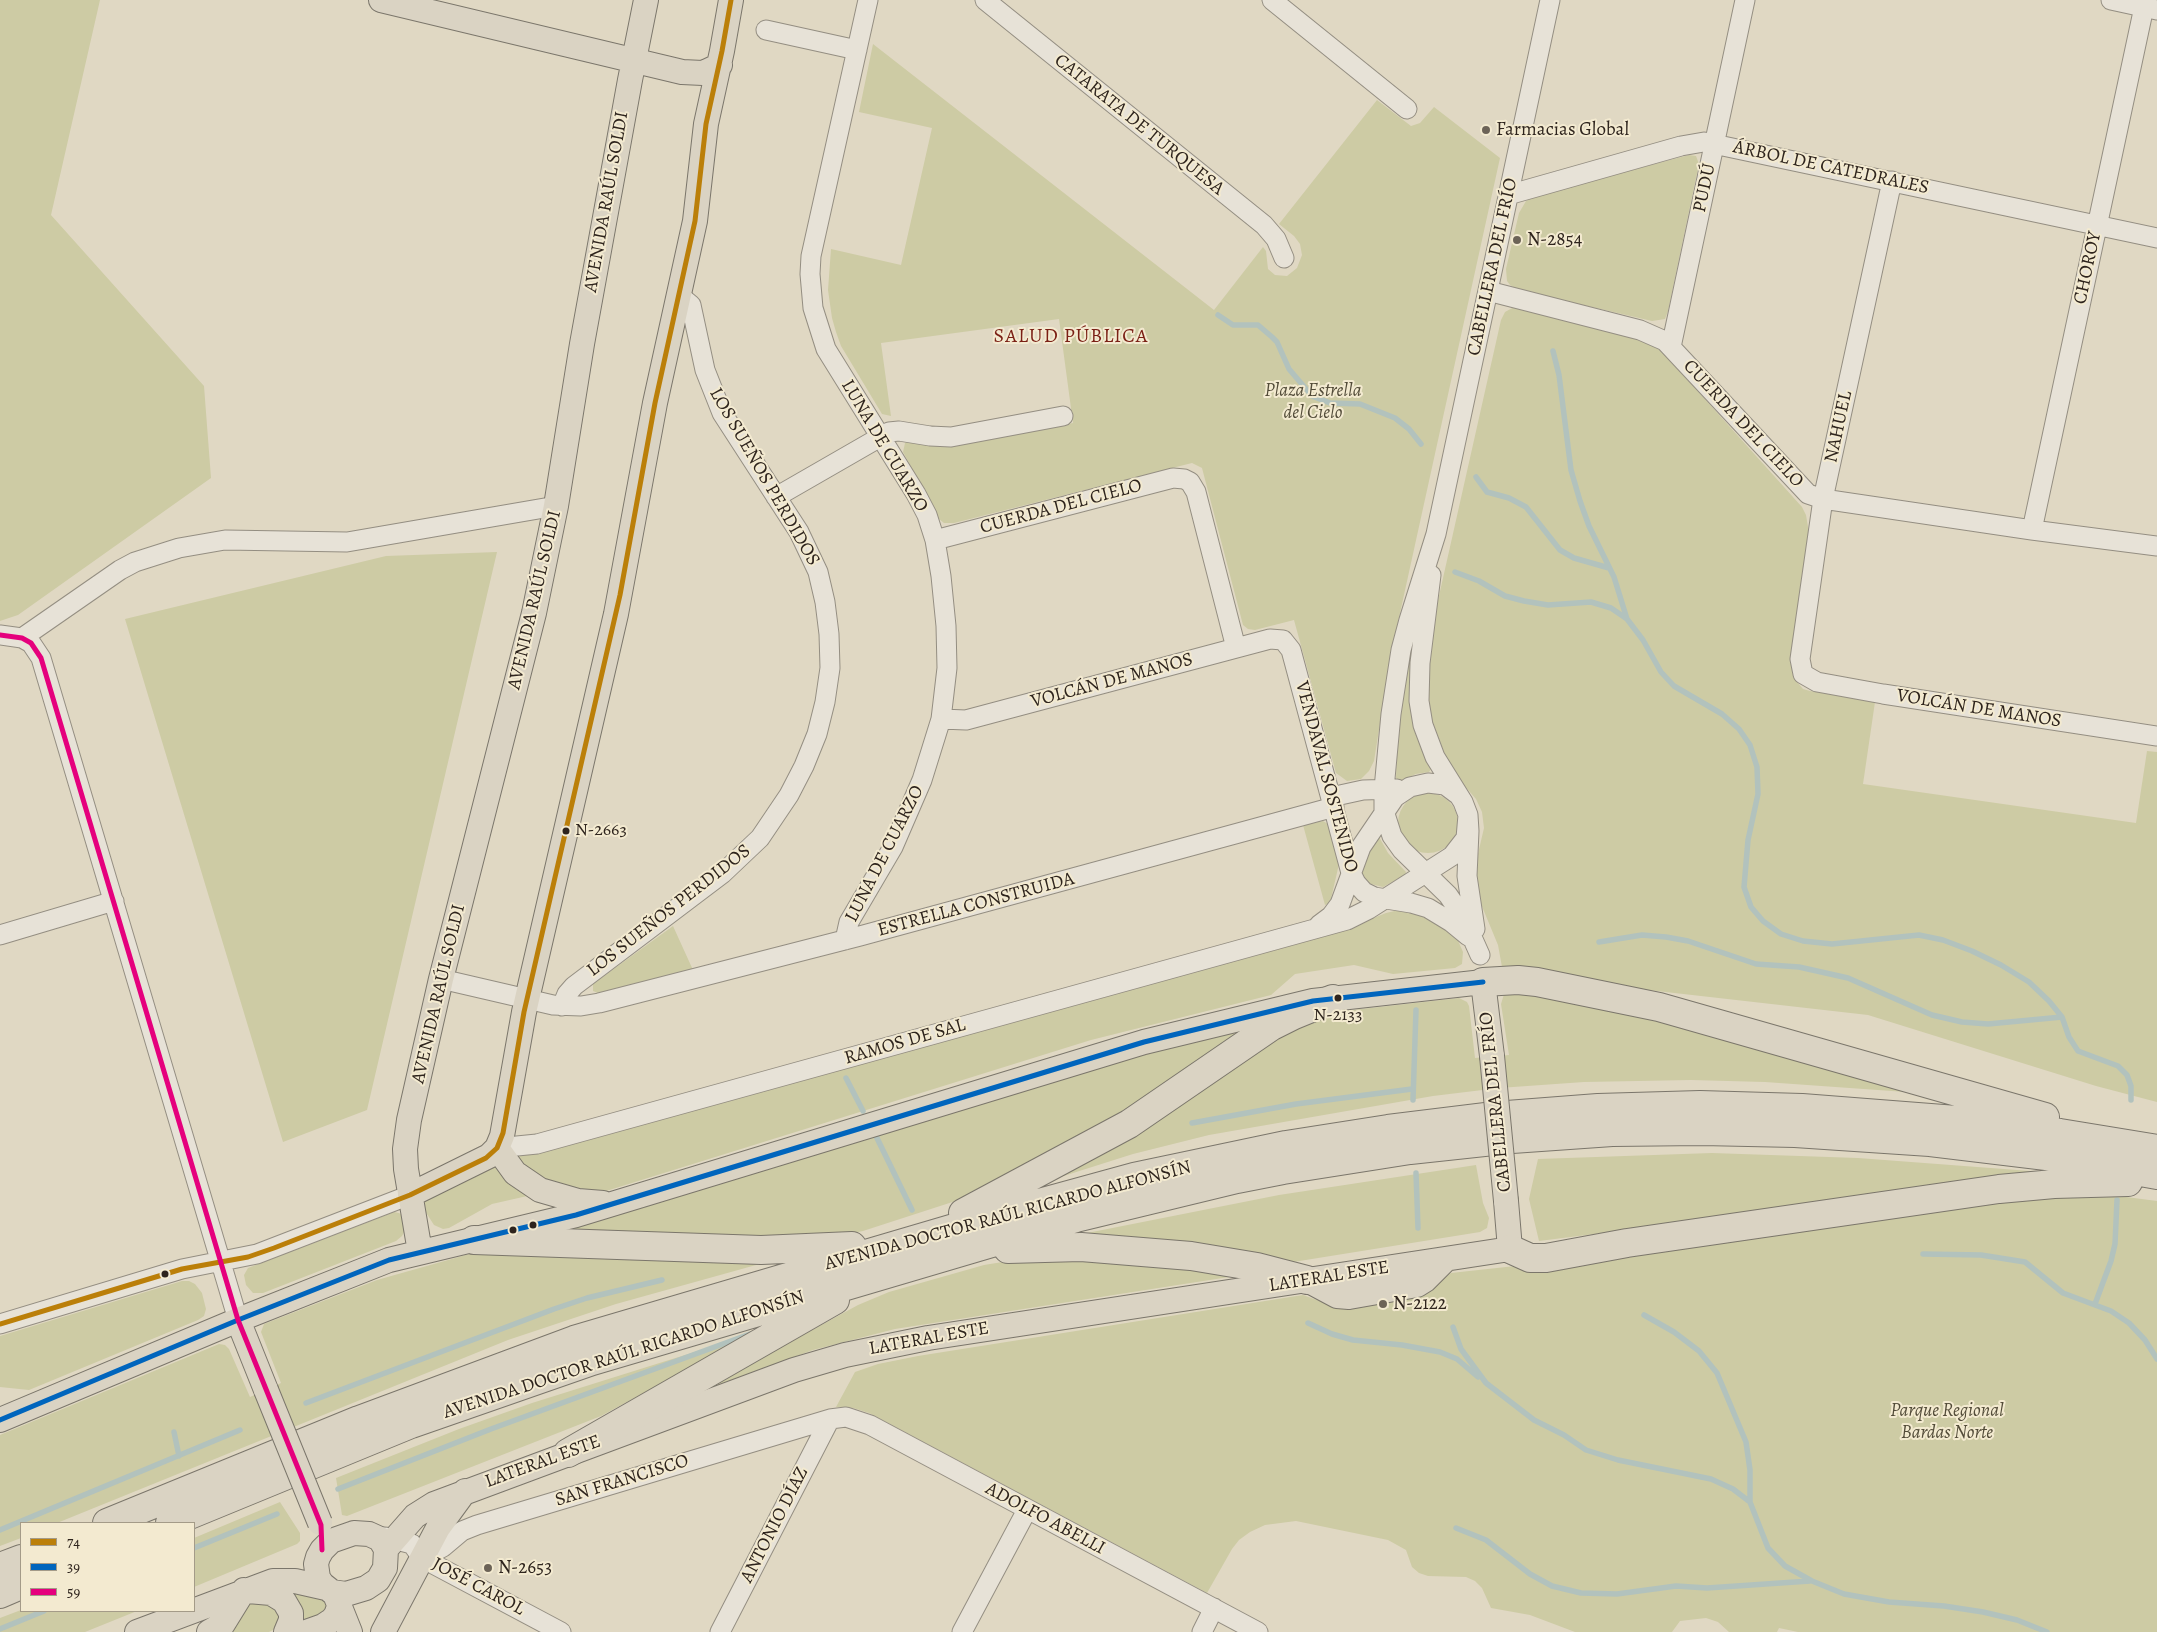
<!DOCTYPE html>
<meta charset="utf-8">
<style>
body{margin:0}
#map{position:relative;width:2157px;height:1632px;overflow:hidden;background:#e0d8c3;font-family:Alegreya,serif}
canvas{display:block}
.legend{position:absolute;left:20px;top:1522px;width:175px;height:90px;box-sizing:border-box;background:#f3ead0;border:1px solid #a49b88;margin:0;padding:6px 9px;list-style:none;font-size:15px;color:#2e241d}
.legend li{display:flex;align-items:center;gap:10px;height:25px}
.legend b{width:25px;border:1px solid #a49b88}
</style>
<div id="map">
<canvas width="2157" height="1632"></canvas>
<ul class="legend">
<li><b style="height:6px;background:#bb7f09"></b>74</li>
<li><b style="height:6px;background:#0065bd"></b>39</li>
<li><b style="height:6px;background:#e5007d"></b>59</li>
</ul>
</div>
<script>
const ctx = document.querySelector('canvas').getContext('2d');
ctx.lineJoin = 'round';
function paint(path, color) {
  ctx.fillStyle = color;
  ctx.fill(path, 'evenodd');
}
function toPath(rows) {
  const path = new Path2D();
  for (const r of rows) {
    if (r.length === 3) {
      path.moveTo(r[0] + r[2], r[1]);
      path.arc(r[0], r[1], r[2], 0, 2 * Math.PI);
      continue;
    }
    path.moveTo(r[0], r[1]);
    for (let i = 2; i < r.length; i += 2) path.lineTo(r[i], r[i + 1]);
  }
  return path;
}
function trace(path, color, width, dash) {
  ctx.strokeStyle = color;
  ctx.lineWidth = width;
  ctx.lineCap = dash ? 'butt' : 'round';
  ctx.setLineDash(dash || []);
  ctx.stroke(path);
}
function label(font, color, halo, rows, align = 'center') {
  ctx.font = font + ' Alegreya,serif';
  ctx.lineWidth = 4;
  ctx.setLineDash([]);
  ctx.textBaseline = 'middle';
  ctx.strokeStyle = halo;
  ctx.fillStyle = color;
  for (const [text, x, y, turn = 0] of rows) {
    ctx.save();
    ctx.translate(x, y);
    ctx.rotate((+turn || 0) * Math.PI / 180);
    ctx.textAlign = isNaN(turn) ? turn : align;
    if (halo) ctx.strokeText(text, 0, 0);
    ctx.fillText(text, 0, 0);
    ctx.restore();
  }
}
paint(toPath([
 [0,0,100,0,51,215,204,386,211,478,18,615,0,621],
 [873,44,1214,310,1263,247,1266,251,1268,269,1275,275,1287,276,1297,268,1302,255,1300,244,1294,236,1279,224,1377,100,1411,126,1420,123,1434,107,1500,158,1391,654,1374,761,1369,771,1361,779,1347,781,1336,773,1294,620,1255,630,1248,629,1243,625,1202,468,1192,463,954,523,944,523,939,519,903,452,905,443,908,441,962,444,1073,423,1059,319,881,343,891,416,882,414,841,346,836,332,832,318,828,290,831,249,901,265,932,128,859,112],
 [1689,155,1696,156,1699,164,1668,311,1665,319,1652,321,1519,290,1510,285,1507,281,1506,269,1519,213,1526,201,1537,195],
 [1514,307,1642,340,1658,347,1802,507,1806,515,1809,533,1792,659,1793,677,1803,689,1810,691,1875,702,1863,784,2136,823,2147,751,2157,752,2157,1102,2096,1086,1868,1015,1569,981,1502,967,1498,945,1481,904,1476,881,1477,858,1484,828,1482,812,1476,799,1462,783,1445,755,1432,720,1426,679,1432,627,1501,320,1505,312],
 [497,552,367,1110,283,1142,125,619,386,556],
 [1411,649,1414,651,1431,769,1429,772,1416,774,1400,781,1396,778,1398,720],
 [1428,823,30],
 [1323,821,1328,824,1339,864,1330,903,1325,905,1303,825],
 [1378,835,1388,853,1406,872,1405,875,1383,887,1367,883,1360,872,1360,868],
 [1399,910,1427,916,1456,936,1463,952,1462,964,1455,968,1393,974,1354,965,1295,974,1271,995,1091,1040,603,1192,594,1193,576,1187,567,1187,492,1204,449,1228,443,1229,434,1225,425,1211,424,1204,428,1195,506,1160,1339,932,1386,913],
 [673,926,693,970,598,993,593,991,593,984],
 [1505,991,1635,1009,1920,1093,1765,1082,1691,1080,1584,1082,1499,1088,1433,1096,1209,1135,1133,1154,1051,1180,1265,1038,1335,1012,1459,998,1467,1002,1469,1006,1475,1058,1509,1055,1501,1004],
 [1234,1033,1238,1034,1148,1103,971,1196,863,1231,810,1242,565,1231,1136,1057],
 [1712,1153,1858,1158,2070,1174,1539,1241,1529,1199,1538,1159],
 [1476,1165,1483,1203,1489,1218,1487,1228,1480,1232,1287,1263,1077,1235,1279,1195],
 [2103,1194,2157,1201,2157,1632,1798,1632,1779,1628,1777,1632,1729,1632,1718,1622,1706,1618,1680,1621,1672,1632,1575,1632,1530,1615,1491,1608,1482,1588,1475,1581,1466,1577,1428,1576,1419,1573,1412,1567,1406,1550,1388,1540,1296,1521,1265,1525,1250,1532,1239,1540,1232,1549,1207,1593,869,1413,853,1408,836,1407,855,1372,878,1364,918,1356,1303,1295,1336,1307,1377,1301,1378,1309,1389,1308,1388,1300,1422,1295,1451,1273,1589,1258,2038,1198],
 [394,1212,399,1213,403,1216,405,1230,402,1236,396,1241,263,1293,253,1293,246,1285,244,1275,248,1268],
 [480,1251,774,1260,616,1304,508,1340,57,1523,21,1523,21,1538,0,1546,0,1435,219,1344,225,1345,229,1349,250,1397,281,1383,261,1332,264,1324,377,1280],
 [1048,1258,1183,1265,1242,1275,895,1329,813,1350,701,1391,858,1305,889,1292,984,1265,1021,1259],
 [182,1281,189,1281,195,1284,202,1293,206,1309,204,1316,198,1320,29,1390,0,1387,0,1336],
 [752,1334,601,1416,347,1516,342,1515,336,1478,459,1429,532,1403],
 [280,1502,300,1533,300,1541,297,1544,194,1587,194,1538],
 [297,1592,329,1601,325,1614,300,1621,282,1593],
 [257,1601,282,1609,279,1627,269,1632,224,1632,244,1606],
 [21,1610,21,1611,137,1611,85,1632,0,1632,0,1618]
]), '#cdcba4');
trace(toPath([
 [1218,315,1233,325,1258,325,1272,337,1277,342,1289,369,1312,396,1330,403,1360,404,1395,418,1409,429,1421,444],
 [1553,351,1559,375,1571,470,1580,501,1589,526,1614,577,1627,619],
 [1476,477,1487,492,1509,498,1526,507,1560,550,1574,558,1609,568],
 [1455,572,1479,581,1505,596,1524,601,1548,605,1591,602,1611,608,1627,619,1643,640,1661,672,1674,686,1722,714,1739,729,1750,745,1757,767,1758,794,1748,840,1744,887,1751,907,1763,921,1781,934,1803,941,1832,944,1919,935,1943,940,1972,951,2001,965,2029,982,2049,1001,2062,1017,2069,1037,2078,1051,2118,1066,2127,1075,2131,1086,2131,1100],
 [1599,942,1642,935,1666,937,1688,941,1756,964,1799,967,1848,978,1932,1015,1962,1022,1988,1024,2062,1017],
 [846,1078,863,1111],
 [1413,1100,1416,1010],
 [1192,1123,1296,1104,1412,1089],
 [876,1136,912,1210],
 [1416,1173,1418,1228],
 [1923,1254,1981,1255,2025,1262,2063,1293,2111,1311,2129,1323,2145,1340,2157,1359],
 [2095,1304,2111,1261,2115,1244,2117,1200],
 [1644,1315,1674,1332,1699,1351,1717,1373,1746,1442,1750,1470,1750,1502],
 [1308,1323,1332,1334,1353,1340,1402,1345,1440,1352,1457,1359,1478,1377],
 [1453,1327,1461,1349,1486,1383,1534,1420,1564,1435,1586,1450,1618,1460,1711,1479,1733,1489,1750,1502,1768,1548,1785,1566,1812,1581,1844,1594,1889,1602,1944,1606,1983,1612,2017,1620,2047,1632],
 [306,1403,554,1309,587,1298,662,1280],
 [174,1432,179,1456],
 [338,1489,491,1429,750,1334],
 [1456,1528,1486,1540,1530,1574,1552,1586,1581,1593,1617,1594,1676,1586,1707,1588,1810,1581],
 [0,1530,240,1430],
 [194,1548,277,1514],
 [0,1629,44,1611]
]), '#b2c2bd', 5.5);
const minor = toPath([
 [985,0,1264,225,1276,239,1284,258],
 [1272,0,1407,109],
 [2111,0,2157,10],
 [766,30,857,50],
 [1892,181,1823,499,1800,659,1803,674,1817,682,1883,694,2157,736],
 [1508,195,1681,146,1704,142,2157,238],
 [1488,291,1640,330,1665,341,1808,494,1823,499,2032,530,2157,546],
 [1671,347,1745,0],
 [776,497,889,432,899,431,930,436,951,437,1063,416],
 [2032,530,2144,7],
 [935,540,1173,478,1184,479,1190,482,1196,492,1236,648],
 [1431,575,1420,663,1419,701,1423,725,1435,757,1463,802,1468,815,1469,831,1467,876,1475,929],
 [0,635,22,638,31,643,41,658,238,1320],
 [22,638,120,570,135,562,179,548,225,540,347,542,556,506],
 [941,719,966,720,1270,639,1283,640,1291,650,1351,873,1356,883,1364,892,1374,897,1411,903,1428,908,1451,922,1468,936],
 [1331,797,1363,790,1397,789],
 [1319,925,1331,916,1340,904,1361,847,1395,797,1410,787,1428,783,1445,785,1457,794],
 [0,935,114,901],
 [845,940,849,922,893,847,922,780,941,719,947,668,946,626,941,576,935,540,927,515,916,494,826,349,813,308,810,274,811,256,868,0],
 [1480,955,1463,917,1448,895,1402,850,1392,836,1384,811,1384,789,1391,714,1401,650,1409,620,1436,534,1550,0],
 [441,979,553,1005,581,1006,599,1003,860,936,1334,807],
 [562,1006,567,994,574,986,722,874,760,838,789,795,804,766,817,734,825,702,830,668,829,634,825,602,818,572,799,532,722,413,705,370,691,305,679,295],
 [497,1148,537,1144,1347,920,1369,909,1452,856,1466,838,1468,815],
 [0,1324,182,1269,257,1254,410,1195],
 [385,1537,412,1544,422,1558,561,1632],
 [422,1558,443,1547,462,1531,477,1525,830,1419,846,1417,870,1425,1258,1632],
 [720,1632,830,1419],
 [962,1632,1027,1510],
 [1202,1632,1214,1608]
]);
const major = toPath([
 [381,0,682,72,703,73,720,65],
 [497,1148,515,1173,540,1190,578,1201,603,1203],
 [410,1195,489,1156,497,1148,502,1136,524,1012,616,614,655,403,695,221,706,124,722,51,731,0],
 [420,1252,406,1169,405,1149,409,1120,441,979,534,613,556,506,582,344,630,80,646,0],
 [1307,1280,1337,1296,1349,1297,1417,1285,1425,1280,1446,1259],
 [238,1320,266,1390],
 [0,1420,238,1320,389,1260,576,1215,1144,1042,1313,1001,1483,982,1492,1056],
 [354,1533,369,1534,380,1539,386,1549,385,1568,378,1580,366,1588,346,1594,332,1592,322,1584,318,1578,316,1564,318,1557,322,1550,331,1541,354,1533],
 [386,1549,415,1516,434,1504,794,1370,845,1355,928,1338,1510,1249,1506,1201],
 [248,1591,271,1593,284,1601,291,1613,291,1620,286,1632],
 [336,1597,350,1632],
 [137,1632,273,1581,295,1581,326,1588],
 [209,1632,223,1624,244,1590],
 [306,1632,323,1626,332,1620,336,1615,340,1604],
 [383,1632,438,1528,465,1491]
]);
const highway = toPath([
 [1483,982,1518,980,1537,982,1659,1007,2045,1117],
 [963,1213,1129,1124,1272,1026,1294,1015,1333,999],
 [474,1240,761,1250,852,1246],
 [1008,1249,1081,1247,1191,1256,1257,1267,1307,1280],
 [1510,1249,1530,1258,1546,1258,1627,1243,1999,1189,2054,1184,2128,1182],
 [568,1453,835,1300],
 [107,1523,359,1420,574,1340,1036,1204,1134,1177,1286,1145,1388,1129,1494,1116,1598,1108,1700,1105,1802,1108,1956,1120,2060,1133,2157,1149],
 [170,1523,411,1424,592,1361,1076,1218,1237,1179,1283,1170,1410,1150,1512,1139,1612,1132,1702,1131,1795,1133,1930,1142,2063,1158,2157,1175],
 [0,1567,21,1559],
 [0,1594,21,1585]
]);
trace(minor, '#948e82', 21);
trace(major, '#7b766b', 26);
trace(highway, '#7b766b', 30);
trace(minor, '#e7e2d7', 19);
trace(major, '#dad3c3', 24);
trace(highway, '#dad3c3', 28);
const majorBridge = toPath([
 [1492,1056,1506,1201],
 [266,1390,320,1523]
]);
trace(majorBridge, '#7b766b', 26, []);
trace(majorBridge, '#dad3c3', 24);
trace(toPath([
 [0,1324,182,1269,248,1257,274,1248,410,1195,486,1158,497,1148,503,1133,524,1012,620,595,655,403,695,221,706,124,722,51,731,0]
]), '#bb7f09', 5);
trace(toPath([
 [0,1420,238,1320,389,1260,576,1215,1144,1042,1313,1001,1483,982]
]), '#0065bd', 5);
trace(toPath([
 [0,635,22,638,31,643,41,658,238,1320,321,1525,322,1550]
]), '#e5007d', 5);
for (const [x, y, r, color] of [
 [1486,130,5,"#6c6357"],
 [1517,240,5,"#6c6357"],
 [566,831,4.5,"#2e241d"],
 [1338,998,4.5,"#2e241d"],
 [533,1225,4.5,"#2e241d"],
 [513,1230,4.5,"#2e241d"],
 [165,1274,4.5,"#2e241d"],
 [1383,1304,5,"#6c6357"],
 [488,1568,5,"#6c6357"]
]) {
  const dot = new Path2D();
  dot.arc(x, y, r, 0, 2 * Math.PI);
  ctx.fillStyle = color;
  ctx.fill(dot);
  trace(dot, '#f3ead0', 2);
}
label('18px', '#2e241d', '#f3ead0', [
 ["N-2663",575,831],
 ["N-2133",1338,1016,"center"]
], 'left');
label('19px', '#2e241d', '#f3ead0', [
 ["CATARATA DE TURQUESA",1139,125,39],
 ["ÁRBOL DE CATEDRALES",1831,168,12],
 ["PUDÚ",1705,188,-78],
 ["AVENIDA RAÚL SOLDI",607,202,-80],
 ["CABELLERA DEL FRÍO",1493,267,-78],
 ["CHOROY",2088,268,-78],
 ["CUERDA DEL CIELO",1743,424,47],
 ["NAHUEL",1839,427,-78],
 ["LUNA DE CUARZO",884,446,59],
 ["LOS SUEÑOS PERDIDOS",764,477,60],
 ["CUERDA DEL CIELO",1061,507,-15],
 ["AVENIDA RAÚL SOLDI",535,600,-77],
 ["VOLCÁN DE MANOS",1112,681,-15],
 ["VOLCÁN DE MANOS",1979,709,9],
 ["VENDAVAL SOSTENIDO",1326,777,75],
 ["LUNA DE CUARZO",885,854,-63],
 ["ESTRELLA CONSTRUIDA",976,905,-15],
 ["LOS SUEÑOS PERDIDOS",669,911,-38],
 ["AVENIDA RAÚL SOLDI",439,994,-77],
 ["RAMOS DE SAL",905,1042,-16],
 ["CABELLERA DEL FRÍO",1496,1102,-96],
 ["AVENIDA DOCTOR RAÚL RICARDO ALFONSÍN",1008,1216,-15],
 ["LATERAL ESTE",1329,1277,-9],
 ["LATERAL ESTE",929,1339,-10],
 ["AVENIDA DOCTOR RAÚL RICARDO ALFONSÍN",624,1355,-18],
 ["LATERAL ESTE",543,1462,-20],
 ["SAN FRANCISCO",622,1481,-17],
 ["ADOLFO ABELLI",1045,1519,28],
 ["ANTONIO DÍAZ",775,1525,-63],
 ["JOSÉ CAROL",478,1587,28]
]);
label('19px', '#2e241d', '#f3ead0', [
 ["Farmacias Global",1496,130],
 ["N-2854",1527,240],
 ["N-2122",1393,1304],
 ["N-2653",498,1568]
], 'left');
label('italic 19px', '#524b38', '#f3ead0', [
 ["Plaza Estrella",1313,391],
 ["del Cielo",1313,413],
 ["Parque Regional",1947,1411],
 ["Bardas Norte",1947,1433]
]);
ctx.letterSpacing = '1px';
label('20px', '#7a1f14', '#f3ead0', [
 ["SALUD PÚBLICA",1071,337]
]);
ctx.letterSpacing = '0px';
</script>
